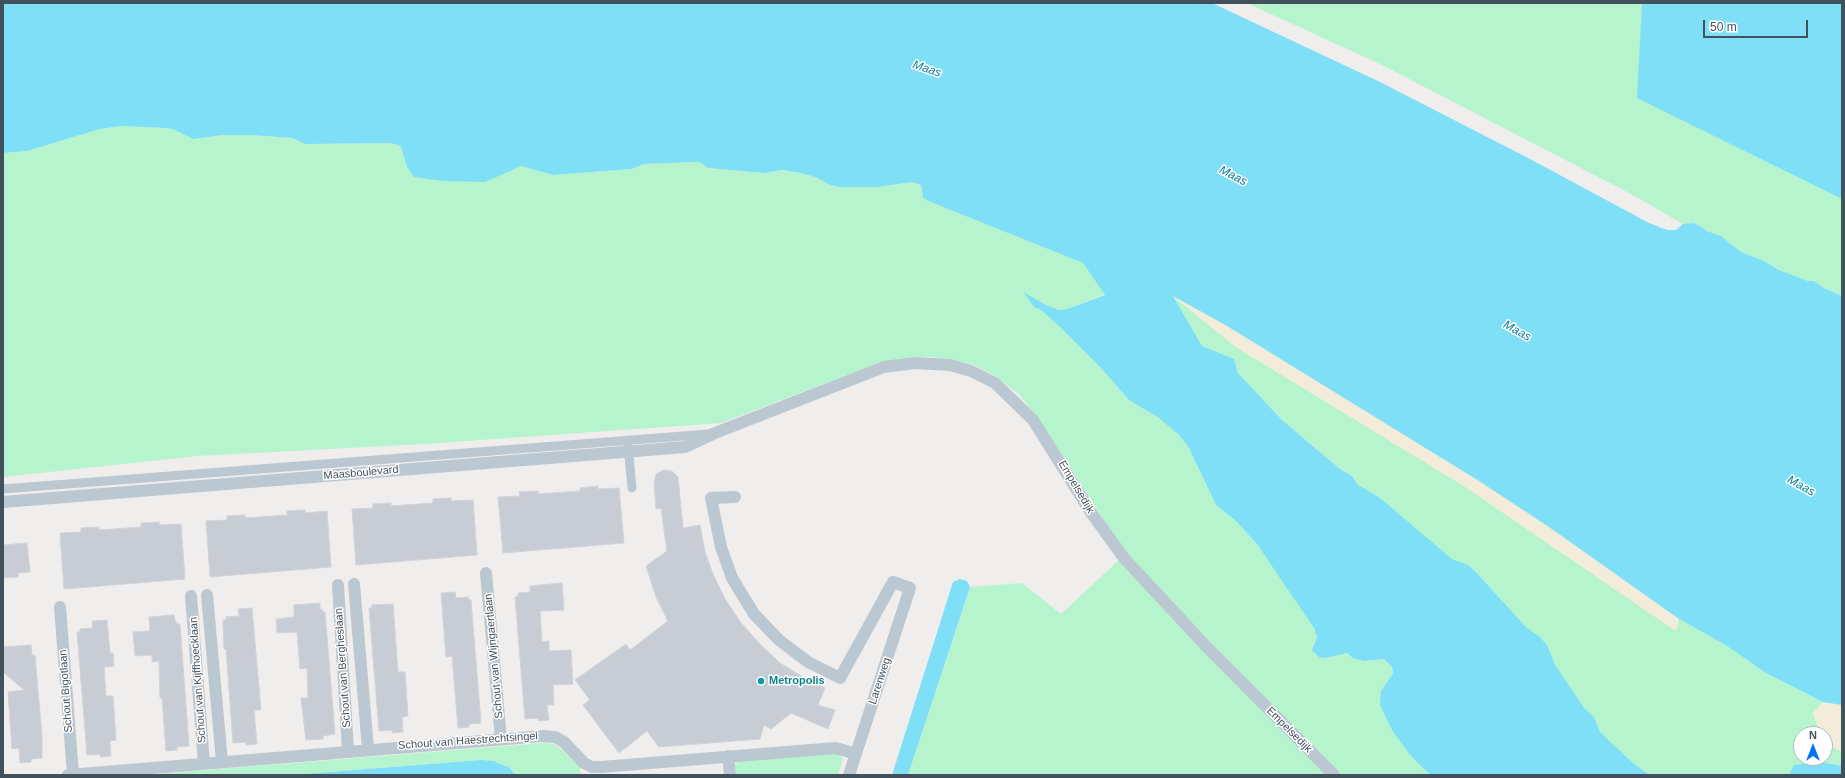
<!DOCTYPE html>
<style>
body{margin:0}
#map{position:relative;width:1845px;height:778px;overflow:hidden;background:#f0eded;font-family:Helvetica,sans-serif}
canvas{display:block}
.frame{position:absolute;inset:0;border:4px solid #43515d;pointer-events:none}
.north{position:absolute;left:1793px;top:726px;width:40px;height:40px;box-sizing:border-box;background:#fff;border:1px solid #b4b9be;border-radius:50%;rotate:0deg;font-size:11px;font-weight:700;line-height:16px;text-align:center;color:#43515d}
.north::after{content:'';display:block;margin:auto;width:14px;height:18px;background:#0571f2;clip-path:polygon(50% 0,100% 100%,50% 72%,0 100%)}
.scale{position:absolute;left:1703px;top:20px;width:105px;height:18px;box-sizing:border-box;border:2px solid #43515d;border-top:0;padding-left:5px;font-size:12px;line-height:14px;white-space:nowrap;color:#43515d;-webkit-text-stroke:3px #fff;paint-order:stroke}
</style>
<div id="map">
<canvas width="1845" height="778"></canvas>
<div class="frame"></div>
<div class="north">N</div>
<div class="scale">50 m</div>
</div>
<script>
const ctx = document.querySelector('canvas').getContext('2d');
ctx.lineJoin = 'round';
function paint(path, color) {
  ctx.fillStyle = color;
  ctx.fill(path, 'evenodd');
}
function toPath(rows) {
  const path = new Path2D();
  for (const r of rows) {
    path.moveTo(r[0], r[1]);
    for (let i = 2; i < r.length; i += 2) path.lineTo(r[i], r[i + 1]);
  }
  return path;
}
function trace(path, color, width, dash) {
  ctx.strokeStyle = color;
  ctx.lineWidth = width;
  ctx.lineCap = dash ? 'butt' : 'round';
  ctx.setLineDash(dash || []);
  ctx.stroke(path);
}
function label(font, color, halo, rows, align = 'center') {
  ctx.font = font + ' Helvetica,sans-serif';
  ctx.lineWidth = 3;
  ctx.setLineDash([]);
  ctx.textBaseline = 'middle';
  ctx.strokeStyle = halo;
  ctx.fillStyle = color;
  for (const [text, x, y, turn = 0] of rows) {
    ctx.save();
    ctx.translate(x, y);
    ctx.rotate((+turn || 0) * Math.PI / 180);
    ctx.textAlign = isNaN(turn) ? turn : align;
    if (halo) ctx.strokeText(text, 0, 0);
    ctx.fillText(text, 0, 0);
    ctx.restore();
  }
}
paint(toPath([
 [1247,3,1642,3,1638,98,1842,199,1842,296,1824,288,1814,281,1808,281,1779,270,1764,261,1741,252,1721,236,1707,231,1700,226,1694,223,1683,224,1631,194,1382,65],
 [121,126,166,128,173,129,193,139,223,135,251,135,292,138,305,144,389,143,398,145,401,147,407,167,505,172,521,166,553,175,632,169,644,164,693,162,700,162,708,168,764,173,782,170,801,173,815,177,830,185,878,187,912,182,921,185,923,198,928,201,1083,263,1105,294,1067,309,1059,310,1046,305,1024,293,1034,307,1041,310,1061,328,1101,368,1129,400,1159,418,1179,435,1189,448,1216,505,1236,521,1257,544,1287,585,1314,628,1317,637,1313,645,1324,658,1347,653,1353,658,1364,661,1384,659,1392,667,1393,673,1381,691,1410,755,1430,775,1341,775,1303,737,1138,567,1116,539,1046,430,1020,395,994,375,974,365,957,361,930,357,913,357,878,363,721,423,424,444,198,456,3,477,3,153,27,151,100,129],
 [1173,296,1236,347,1464,486,1676,631,1679,619,1724,644,1766,673,1823,702,1813,713,1821,734,1801,734,1801,758,1825,758,1825,744,1842,751,1842,766,1834,765,1790,773,1789,775,1649,775,1632,762,1600,732,1594,717,1585,709,1554,665,1547,645,1540,637,1526,627,1475,571,1468,565,1452,559,1358,485,1352,476,1340,469,1282,420,1238,373,1234,359,1202,346],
 [1119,560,1326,775,908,775,970,587,1022,583,1061,614],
 [544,743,553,744,561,749,580,767,580,775,515,775,510,768,494,761,481,760,292,775,145,775],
 [838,753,843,759,838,775,736,775,735,765,741,760]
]), '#b6f4cd');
paint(toPath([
 [1173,296,1227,326,1341,395,1479,481,1549,527,1679,619,1676,631,1464,486,1236,347],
 [1823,702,1842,705,1842,751,1825,744,1825,734,1821,734,1813,713]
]), '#f4ecdb');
paint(toPath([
 [3,3,1212,3,1380,82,1530,159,1649,223,1667,230,1676,230,1683,224,1694,223,1700,226,1707,231,1721,236,1741,252,1764,261,1779,270,1808,281,1814,281,1824,288,1842,296,1842,705,1823,702,1766,673,1724,644,1679,619,1549,527,1479,481,1227,326,1173,296,1202,346,1234,359,1238,373,1282,420,1340,469,1352,476,1358,485,1380,498,1452,559,1468,565,1475,571,1526,627,1540,637,1547,645,1555,665,1585,709,1594,717,1600,732,1632,762,1649,775,1430,775,1410,755,1392,730,1380,705,1381,691,1393,673,1392,667,1384,659,1364,661,1353,658,1347,653,1325,658,1319,657,1312,650,1317,637,1314,628,1257,544,1236,521,1216,505,1189,448,1179,435,1159,418,1129,400,1101,368,1061,328,1041,310,1034,307,1023,292,1046,305,1059,310,1067,309,1105,295,1083,263,928,201,923,198,921,185,912,182,878,187,840,187,830,185,815,177,801,173,782,170,764,173,708,168,700,162,693,162,644,164,632,169,553,175,521,166,485,182,442,181,414,177,407,167,401,147,398,145,389,143,305,144,292,138,251,135,223,135,193,139,173,129,166,128,121,126,100,129,27,151,3,153],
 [1642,3,1842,3,1842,199,1637,98],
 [960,579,967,581,970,587,908,775,892,775,953,582],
 [481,760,494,761,510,768,515,775,292,775],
 [1820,762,1842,766,1842,775,1789,775,1794,765]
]), '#7edff6');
const building = toPath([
 [664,470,672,471,678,477,683,528,700,525,705,552,713,574,725,599,742,624,760,644,780,663,803,677,825,688,818,705,835,710,828,729,791,713,771,729,764,725,760,739,659,747,647,731,619,753,583,705,590,700,575,680,626,644,630,650,668,621,656,597,646,566,667,551,661,508,656,509,654,483,656,474,664,470],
 [598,486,598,489,619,488,624,543,503,553,498,497,520,496,519,492,538,491,538,494,580,491,580,488,598,486],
 [451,498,451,501,473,500,477,555,356,565,352,509,373,508,373,504,391,503,391,506,433,503,433,499,451,498],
 [305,510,305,513,327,511,331,567,210,577,206,521,227,520,227,516,245,515,245,518,287,515,287,511,305,510],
 [159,522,159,525,181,524,185,579,64,589,60,533,81,532,81,528,99,527,99,530,141,527,141,523,159,522],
 [27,543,30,572,18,573,18,577,3,578,3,545,27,543],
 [562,583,564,610,540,611,542,642,549,641,549,651,571,650,573,684,553,685,554,705,547,705,549,720,538,721,538,718,525,719,515,597,518,596,518,593,530,592,530,586,562,583],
 [455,592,456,598,468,597,469,600,471,600,481,723,469,724,469,727,458,728,452,656,446,657,441,593,455,592],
 [320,603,320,609,322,609,323,612,325,612,335,734,323,736,323,739,306,740,301,698,308,698,307,668,300,669,297,632,277,633,276,619,294,617,294,605,320,603],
 [393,604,398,672,405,672,408,716,402,717,403,732,392,733,392,730,379,731,369,608,372,608,372,605,393,604],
 [252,608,261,710,254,710,257,744,246,745,246,742,233,743,226,649,224,649,223,620,226,620,226,617,239,616,238,609,252,608],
 [174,615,175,621,176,621,177,624,180,624,189,746,177,747,177,750,166,751,162,698,160,698,159,661,152,662,152,655,135,656,133,632,150,631,149,617,174,615],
 [107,620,110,653,113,653,114,666,104,667,106,696,113,696,116,740,110,741,111,756,100,757,100,754,87,755,77,632,80,632,80,629,93,628,92,621,107,620],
 [31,645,32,655,35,655,42,736,42,758,31,759,31,762,20,763,19,748,12,749,8,692,24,690,3,672,3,647,31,645]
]);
paint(building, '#c8ccd4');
trace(building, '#d0d3da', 1);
trace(toPath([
 [628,445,632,488],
 [3,489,709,434]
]), '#bcc8d1', 9);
trace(toPath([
 [735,497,711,498,721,547,732,578,754,614,779,640,808,662,840,678,893,582,910,588,849,775],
 [3,502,685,447,715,433,884,367,915,363,950,365,971,371,995,383,1033,420,1092,514,1124,558,1204,644,1334,775],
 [486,573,501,739],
 [354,584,368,749],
 [338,585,348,751],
 [207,595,222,762],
 [191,596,204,764],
 [60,607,73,774],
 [728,756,730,775],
 [68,775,543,736,555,737,564,742,584,763,592,767,601,767,836,748,856,754]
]), '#bcc8d1', 12);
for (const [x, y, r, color] of [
 [761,681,4,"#0f9aa8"]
]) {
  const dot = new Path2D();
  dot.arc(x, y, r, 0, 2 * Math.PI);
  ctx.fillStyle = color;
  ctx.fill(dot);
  trace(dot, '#fff', 1.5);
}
label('11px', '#43515d', '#fff', [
 ["Maasboulevard",361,473,-5],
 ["Empelsedijk",1076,487,59],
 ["Schout van Wijngaertlaan",494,656,-95],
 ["Schout van Bergheslaan",343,668,-94],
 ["Schout van Kijffhoecklaan",198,680,-94],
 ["Larenweg",880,681,-72],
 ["Schout Bigotlaan",66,691,-94],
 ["Empelsedijk",1289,730,45],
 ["Schout van Haestrechtsingel",468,741,-4]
]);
label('bold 11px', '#0d838f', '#fff', [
 ["Metropolis",769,681]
], 'left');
label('italic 12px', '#037e9b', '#fff', [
 ["Maas",927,69,19],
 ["Maas",1233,176,27],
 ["Maas",1517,331,29],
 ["Maas",1801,486,29]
]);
</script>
